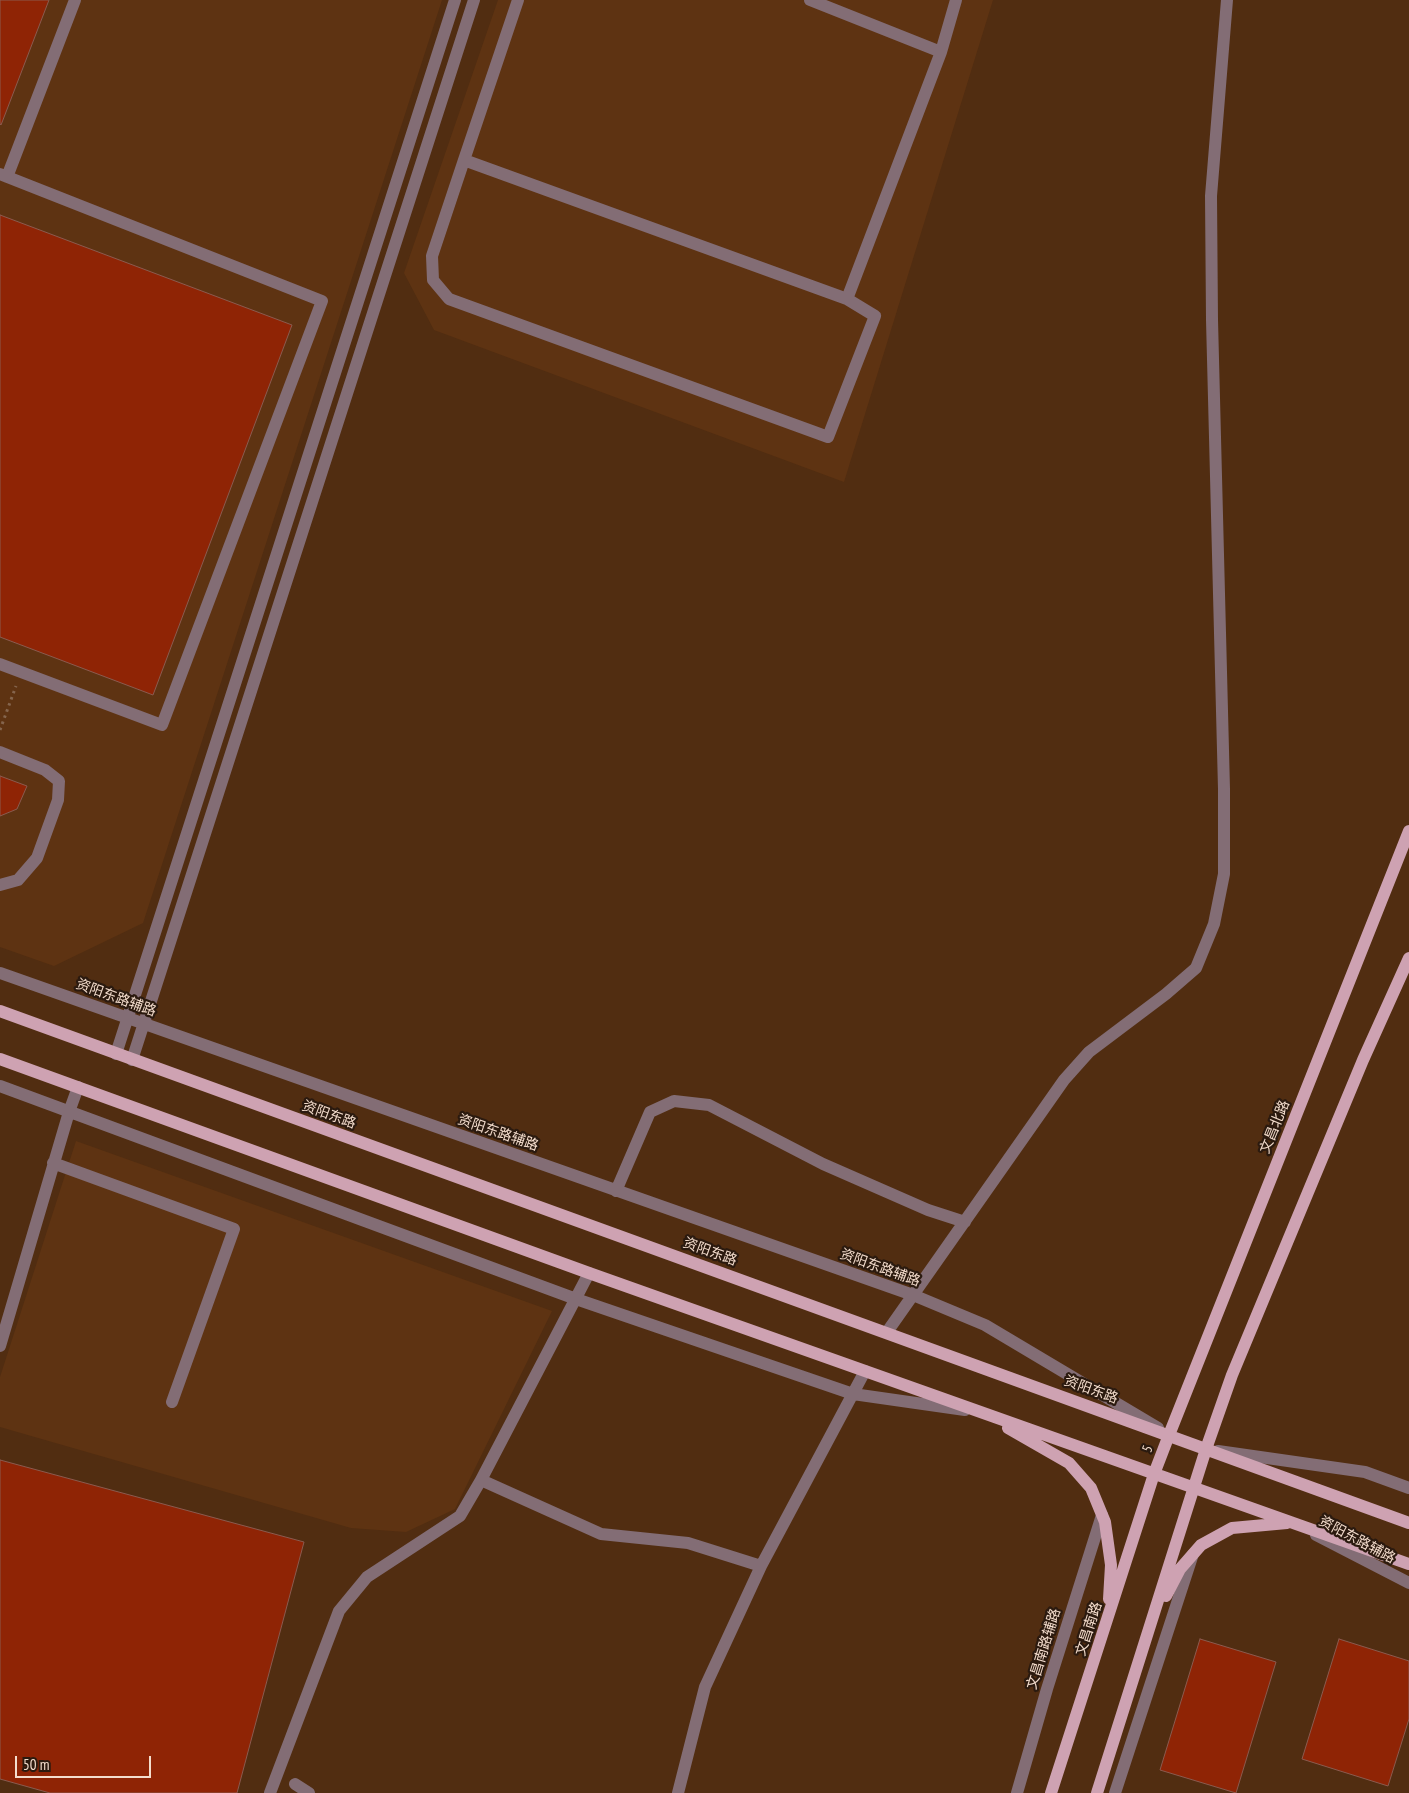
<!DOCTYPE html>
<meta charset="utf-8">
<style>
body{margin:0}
#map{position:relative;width:1409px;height:1793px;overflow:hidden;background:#512d11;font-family:"PT Sans Narrow",sans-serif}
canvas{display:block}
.scale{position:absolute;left:15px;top:1756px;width:136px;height:22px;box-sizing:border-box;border:2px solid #f4ddcd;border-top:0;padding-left:6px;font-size:15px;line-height:18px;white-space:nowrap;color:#f4ddcd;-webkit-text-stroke:4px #2b1a0f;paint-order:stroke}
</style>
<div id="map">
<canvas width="1409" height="1793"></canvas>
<div class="scale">50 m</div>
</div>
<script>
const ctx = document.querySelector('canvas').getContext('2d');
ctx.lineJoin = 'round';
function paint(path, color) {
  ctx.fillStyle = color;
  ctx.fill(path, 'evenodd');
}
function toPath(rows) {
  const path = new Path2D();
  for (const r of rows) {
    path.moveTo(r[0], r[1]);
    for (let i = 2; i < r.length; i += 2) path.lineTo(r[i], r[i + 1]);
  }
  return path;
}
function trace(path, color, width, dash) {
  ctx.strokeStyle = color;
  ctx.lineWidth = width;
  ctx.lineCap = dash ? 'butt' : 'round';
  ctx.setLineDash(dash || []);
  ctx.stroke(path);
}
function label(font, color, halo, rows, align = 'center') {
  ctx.font = font + ' "PT Sans Narrow","Noto Sans SC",sans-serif';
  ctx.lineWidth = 4.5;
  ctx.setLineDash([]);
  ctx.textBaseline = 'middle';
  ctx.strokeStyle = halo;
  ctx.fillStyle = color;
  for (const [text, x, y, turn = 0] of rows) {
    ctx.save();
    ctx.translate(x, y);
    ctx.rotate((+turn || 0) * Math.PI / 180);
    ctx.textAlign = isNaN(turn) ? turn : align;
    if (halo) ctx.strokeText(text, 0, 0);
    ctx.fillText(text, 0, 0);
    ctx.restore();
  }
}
paint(toPath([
 [0,0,442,0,143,923,54,966,0,947],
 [498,0,993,0,844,482,434,330,404,273],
 [76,1141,552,1311,455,1509,406,1532,351,1528,0,1427,0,1377]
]), '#5e3312');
const building = toPath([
 [0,0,49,0,1,125,0,124,0,0],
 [0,215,292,325,153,695,0,637,0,215],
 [0,776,27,786,17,809,0,816,0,776],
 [0,1460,304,1542,237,1793,50,1793,0,1779,0,1460],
 [1200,1639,1276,1662,1236,1793,1160,1770,1200,1639],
 [1339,1639,1409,1661,1409,1719,1388,1786,1302,1759,1339,1639]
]);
paint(building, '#8f2405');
trace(building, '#8b5b4f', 1);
trace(toPath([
 [0,730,16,686]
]), '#85654d', 3, [2.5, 4]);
trace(toPath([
 [810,0,941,52,956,0],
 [464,160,847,299,875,316,828,437,449,299,433,280,432,256,464,160,518,0],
 [0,174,322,301,162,725,0,664],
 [7,177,75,0],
 [847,299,941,52],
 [0,752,45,770,59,781,58,800,37,858,18,880,0,885],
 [0,973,913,1295,985,1325,1158,1428],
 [116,1054,455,0],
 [132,1060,474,0],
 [0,1086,576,1299,853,1394,965,1410],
 [53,1163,234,1229,172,1402],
 [616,1191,650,1112,674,1101,709,1105,823,1164,928,1210,965,1222],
 [887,1332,1064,1080,1089,1052,1166,994,1196,968,1214,924,1224,874,1224,789,1212,320,1211,196,1227,0],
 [0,1346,69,1112,78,1087],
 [1218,1451,1365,1472,1409,1488],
 [481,1480,601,1534,688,1543,761,1566],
 [1316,1535,1409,1583],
 [295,1784,309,1793],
 [270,1793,339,1611,367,1577,460,1516,481,1480,589,1273],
 [678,1793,705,1687,761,1566,865,1371],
 [1017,1793,1047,1689,1102,1515],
 [1115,1793,1193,1554]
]), '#836d75', 12);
trace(toPath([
 [0,1011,1409,1523],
 [0,1059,589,1273,1409,1564],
 [1008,1428,1069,1463,1091,1488,1105,1522,1111,1565,1109,1599],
 [1166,1596,1180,1569,1201,1545,1232,1528,1287,1523],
 [1051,1793,1154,1474,1169,1435,1409,831],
 [1097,1793,1206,1449,1232,1375,1363,1060,1409,958]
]), '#cea2b2', 12);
label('14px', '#f4ddcd', '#2b1a0f', [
 ["资阳东路辅路",116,998,20],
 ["资阳东路",329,1115,20],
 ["文昌北路",1275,1127,-68],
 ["资阳东路辅路",498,1133,19],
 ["资阳东路",710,1252,20],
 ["资阳东路辅路",880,1268,20],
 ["资阳东路",1091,1390,20],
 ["5",1148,1449,-70],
 ["资阳东路辅路",1357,1540,28],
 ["文昌南路",1089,1629,-72],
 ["文昌南路辅路",1044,1649,-73]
]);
</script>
